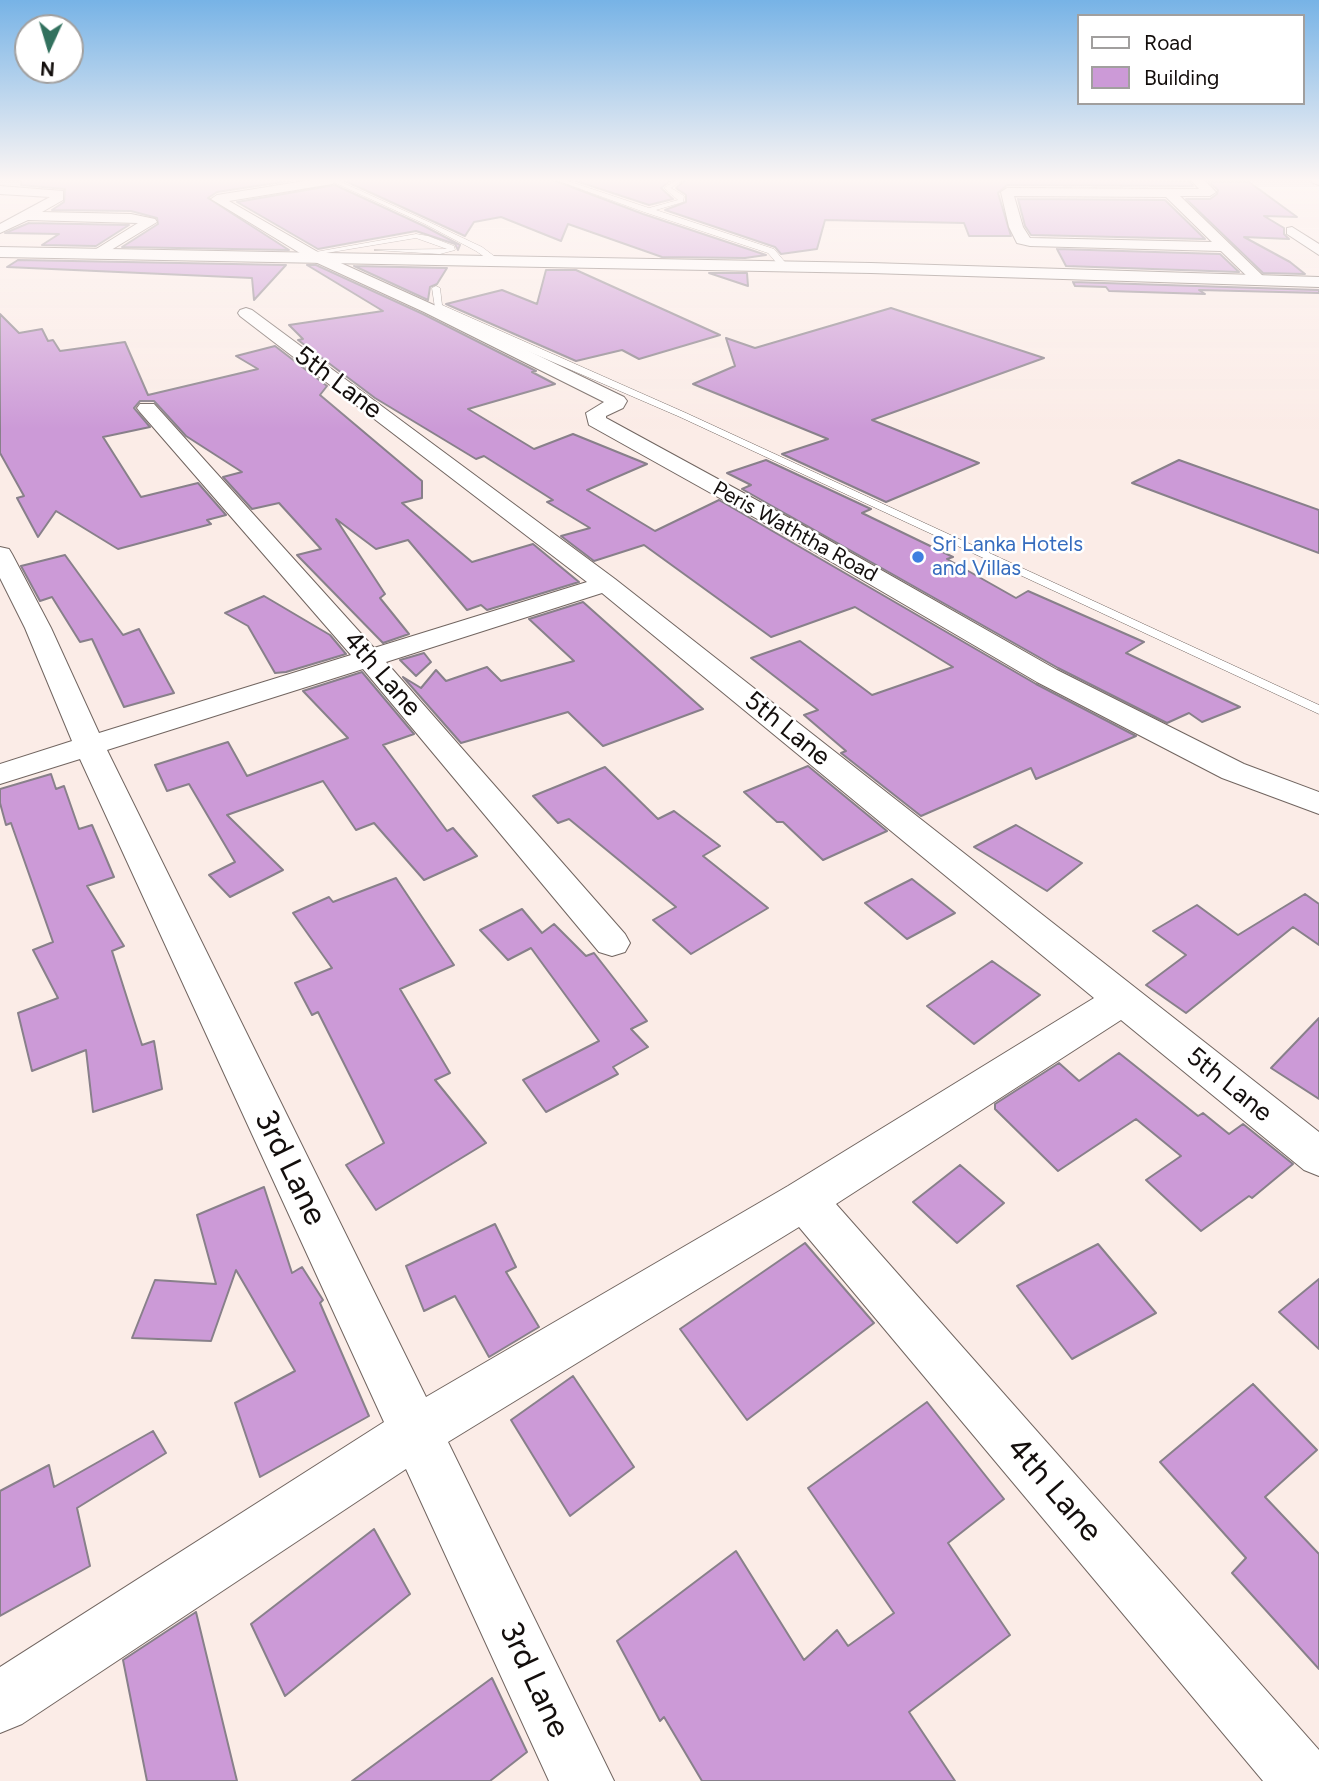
<!DOCTYPE html>
<style>
body{margin:0}
#map{position:relative;width:1319px;height:1781px;overflow:hidden;background:#fbece7;font-family:Figtree,sans-serif}
canvas{display:block}
.legend{position:absolute;left:1077px;top:14px;width:228px;height:91px;box-sizing:border-box;background:#fff;border:2px solid #a19f9e;margin:0;padding:9px 12px;list-style:none;font-size:21px;color:#130e0c}
.legend li{display:flex;align-items:center;gap:14px;height:35px}
.legend b{width:35px;border:2px solid #a19f9e}
.north{position:absolute;left:14px;top:14px;width:70px;height:70px;box-sizing:border-box;background:#fff;border:2px solid #a19f9e;border-radius:50%;rotate:184deg;font-size:19px;font-weight:700;line-height:28px;text-align:center;color:#130e0c}
.north::after{content:'';display:block;margin:auto;width:24px;height:32px;background:#32715e;clip-path:polygon(50% 0,100% 100%,50% 72%,0 100%)}
</style>
<div id="map">
<canvas width="1319" height="1781"></canvas>
<ul class="legend">
<li><b style="height:9px;background:#fff"></b>Road</li>
<li><b style="height:19px;background:#cc9ad7"></b>Building</li>
</ul>
<div class="north">N</div>
</div>
<script>
const ctx = document.querySelector('canvas').getContext('2d');
ctx.lineJoin = 'round';
function paint(path, color) {
  ctx.fillStyle = color;
  ctx.fill(path, 'evenodd');
}
function toPath(rows) {
  const path = new Path2D();
  for (const r of rows) {
    path.moveTo(r[0], r[1]);
    for (let i = 2; i < r.length; i += 2) path.lineTo(r[i], r[i + 1]);
  }
  return path;
}
function trace(path, color, width, dash) {
  ctx.strokeStyle = color;
  ctx.lineWidth = width;
  ctx.lineCap = dash ? 'butt' : 'round';
  ctx.setLineDash(dash || []);
  ctx.stroke(path);
}
function label(font, color, halo, rows, align = 'center') {
  ctx.font = font + ' Figtree,sans-serif';
  ctx.lineWidth = 5;
  ctx.setLineDash([]);
  ctx.textBaseline = 'middle';
  ctx.strokeStyle = halo;
  ctx.fillStyle = color;
  for (const [text, x, y, turn = 0] of rows) {
    ctx.save();
    ctx.translate(x, y);
    ctx.rotate((+turn || 0) * Math.PI / 180);
    ctx.textAlign = isNaN(turn) ? turn : align;
    if (halo) ctx.strokeText(text, 0, 0);
    ctx.fillText(text, 0, 0);
    ctx.restore();
  }
}
const building = toPath([
 [21,180,295,180,217,192,208,198,289,250,122,247,158,224,157,218,131,211,52,210,64,202,65,189,21,185,21,180],
 [343,180,553,180,643,214,766,255,745,258,662,257,568,224,561,241,501,217,474,222,465,236,343,180],
 [573,180,671,180,661,188,673,199,649,205,573,180],
 [685,180,1106,180,1189,181,1193,186,1007,185,998,193,1011,236,969,236,964,223,825,220,817,249,781,254,775,247,665,210,686,202,686,195,676,188,685,180],
 [1209,182,1249,182,1297,217,1264,216,1284,228,1284,234,1289,239,1244,237,1290,262,1305,274,1263,273,1186,199,1210,199,1217,194,1218,190,1209,182],
 [335,185,424,226,460,245,458,250,455,244,416,231,318,249,237,202,335,185],
 [1018,199,1165,200,1205,239,1031,235,1025,226,1018,199],
 [29,223,129,225,96,246,42,245,59,234,5,233,29,223],
 [1057,249,1220,254,1239,272,1066,266,1057,249],
 [18,260,286,265,254,300,252,278,7,267,18,260],
 [307,265,316,265,423,314,536,371,532,372,555,384,468,409,534,449,573,434,647,464,587,490,655,531,719,500,1036,684,1136,736,1036,779,1031,768,921,816,841,753,846,751,804,715,818,710,751,658,800,641,872,695,953,667,855,607,771,637,644,545,594,561,561,536,590,528,547,502,553,500,484,456,476,459,375,398,298,340,303,339,289,325,383,311,307,265],
 [354,266,447,268,437,284,430,287,428,300,354,266],
 [546,270,576,270,720,335,639,359,622,350,576,361,446,304,502,290,537,304,546,270],
 [709,273,747,273,748,286,709,273],
 [1073,282,1319,290,1319,293,1199,290,1205,294,1109,291,1106,287,1075,286,1073,282],
 [891,308,1044,358,872,420,979,463,886,502,782,454,828,439,693,384,735,366,726,338,755,348,891,308],
 [0,314,19,333,42,329,48,341,53,340,60,351,125,342,148,395,258,369,236,356,275,346,327,386,320,395,422,481,422,498,402,503,472,562,533,544,579,582,487,610,481,605,467,610,408,540,376,549,336,519,385,594,380,598,409,634,383,643,297,555,321,549,279,503,252,509,223,477,242,472,186,436,154,401,140,401,134,408,150,427,103,437,141,497,198,483,226,515,207,520,211,524,118,549,56,511,38,537,17,498,24,496,0,453,0,314],
 [766,460,871,509,862,513,953,557,947,559,1016,598,1028,591,1144,642,1126,653,1240,707,1202,722,1189,713,1167,723,1058,668,742,489,751,485,727,473,766,460],
 [1179,460,1319,510,1319,553,1132,483,1179,460],
 [65,555,123,635,139,629,174,693,124,707,92,639,80,642,52,597,40,601,21,566,65,555],
 [264,596,330,635,346,654,286,672,275,673,248,626,225,613,264,596],
 [583,602,703,709,603,746,568,712,461,743,403,677,421,688,436,670,446,681,487,667,501,681,574,661,529,619,583,602],
 [424,653,431,662,416,676,400,660,424,653],
 [362,672,414,734,383,745,447,831,453,828,477,856,424,880,374,823,356,830,323,781,227,815,283,870,230,897,209,875,235,862,189,784,167,791,155,765,228,742,247,776,348,738,303,691,362,672],
 [808,766,887,831,823,860,783,822,777,822,744,792,808,766],
 [605,767,658,819,674,811,720,846,703,856,768,908,691,954,653,920,676,907,569,819,558,823,533,796,605,767],
 [51,774,56,789,64,786,79,829,92,825,114,877,87,886,124,946,112,951,142,1045,154,1041,162,1089,93,1112,86,1050,32,1071,18,1013,58,998,33,950,53,942,11,823,6,825,0,803,0,789,51,774],
 [1016,825,1082,863,1047,891,974,847,1016,825],
 [396,878,454,965,400,989,450,1073,435,1080,486,1143,376,1210,346,1165,384,1143,318,1012,312,1015,295,983,332,968,293,913,329,897,333,902,396,878],
 [912,879,955,913,907,939,865,903,912,879],
 [1305,894,1319,904,1319,945,1293,927,1186,1013,1146,985,1186,955,1153,931,1197,905,1238,935,1305,894],
 [522,909,542,933,554,924,586,956,594,953,647,1021,631,1029,648,1047,613,1067,618,1074,546,1112,523,1080,599,1041,531,948,508,960,480,930,522,909],
 [992,961,1040,995,974,1044,927,1006,992,961],
 [1319,1018,1319,1099,1271,1068,1319,1018],
 [1119,1053,1198,1116,1203,1113,1229,1134,1243,1124,1293,1164,1252,1198,1249,1196,1201,1231,1146,1180,1181,1156,1136,1119,1058,1171,995,1109,995,1104,1059,1063,1079,1081,1119,1053],
 [960,1165,1004,1203,957,1243,913,1202,960,1165],
 [264,1187,292,1273,302,1267,323,1300,320,1303,369,1416,260,1477,235,1403,295,1371,236,1270,211,1341,132,1338,155,1280,216,1284,197,1215,264,1187],
 [495,1224,516,1267,506,1272,539,1327,489,1357,455,1296,424,1311,406,1266,495,1224],
 [805,1243,874,1323,747,1420,680,1329,805,1243],
 [1098,1244,1156,1313,1072,1359,1017,1286,1098,1244],
 [1319,1279,1319,1349,1279,1312,1319,1279],
 [573,1376,634,1467,570,1516,511,1420,573,1376],
 [1253,1384,1317,1450,1265,1497,1319,1554,1319,1669,1232,1573,1246,1558,1160,1462,1253,1384],
 [927,1402,1004,1499,948,1543,1010,1635,909,1712,955,1781,702,1781,664,1717,660,1721,617,1641,736,1551,804,1660,837,1630,848,1646,894,1613,808,1488,927,1402],
 [153,1431,166,1453,77,1508,90,1566,0,1616,0,1491,49,1465,54,1487,153,1431],
 [374,1529,410,1594,285,1696,251,1624,374,1529],
 [196,1612,237,1781,147,1781,123,1660,196,1612],
 [492,1678,527,1752,490,1781,352,1781,492,1678]
]);
paint(building, '#cc9ad7');
trace(building, '#88808a', 2);
const service = toPath([
 [329,180,337,180,429,222,482,247,502,262,495,264,476,251,425,224,329,180],
 [556,180,565,180,649,208,678,200,664,188,676,180,683,180,671,188,684,196,683,202,656,210,774,249,789,267,782,269,768,253,644,212,556,180],
 [416,234,428,236,454,246,455,250,440,254,374,250,447,249,416,238,314,255,310,253,416,234],
 [436,286,440,288,442,305,686,413,1319,705,1319,714,680,417,495,337,435,308,432,288,436,286]
]);
const minor = toPath([
 [311,180,338,180,332,184,229,201,323,255,436,306,624,397,627,401,623,408,606,416,606,418,793,520,1057,670,1244,764,1319,792,1319,814,1222,778,1037,682,777,530,589,425,586,413,604,402,424,312,313,261,211,199,217,195,311,180],
 [1191,180,1204,180,1216,192,1210,196,1180,196,1264,277,1267,280,1264,283,1254,283,1221,251,1030,246,1017,243,1009,227,1001,192,1007,188,1199,189,1191,180],
 [1014,196,1166,197,1212,242,1030,238,1023,227,1014,196],
 [1311,180,1319,180,1319,185,1313,183,1311,180],
 [0,186,63,191,63,200,42,212,131,214,155,219,157,222,98,258,93,257,91,254,93,251,138,223,28,220,0,233,0,224,50,197,0,194,0,186],
 [1292,227,1319,244,1319,255,1287,234,1287,228,1292,227],
 [246,308,252,310,615,579,1319,1132,1319,1176,1304,1170,1121,1020,836,1204,1319,1750,1319,1781,1263,1781,799,1227,448,1442,614,1781,549,1781,406,1469,22,1724,0,1733,0,1667,384,1422,80,759,0,784,0,764,72,741,25,628,0,578,0,547,9,549,12,554,51,628,99,733,351,655,140,412,137,408,140,404,154,404,374,648,587,582,240,316,238,313,240,310,246,308],
 [602,593,1094,998,788,1186,426,1397,107,750,363,669,599,952,612,956,625,952,630,943,625,934,386,662,602,593]
]);
const tertiary = toPath([
 [0,247,871,263,1319,277,1319,287,871,273,0,257,0,247]
]);
trace(service, '#716560', 1);
trace(minor, '#716560', 2);
trace(tertiary, '#716560', 2);
paint(service, '#fff');
paint(minor, '#fff');
paint(tertiary, '#fff');
const sky = ctx.createLinearGradient(0, 0, 0, 429);
sky.addColorStop(0, '#77b3e6');
sky.addColorStop(0.42, '#fdf6f4');
sky.addColorStop(1, '#fdf6f400');
ctx.fillStyle = sky;
ctx.fillRect(0, 0, 1319, 429);
for (const [x, y, r, color] of [
 [918,557,7,"#3f7fe0"]
]) {
  const dot = new Path2D();
  dot.arc(x, y, r, 0, 2 * Math.PI);
  ctx.fillStyle = color;
  ctx.fill(dot);
  trace(dot, '#fff', 2.5);
}
label('21px', '#130e0c', '#fff', [
 ["Peris Waththa Road",795,532,29]
]);
label('21px', '#366cbe', '#fff', [
 ["Sri Lanka Hotels",932,545],
 ["and Villas",932,569]
], 'left');
label('26px', '#130e0c', '#fff', [
 ["5th Lane",338,383,37],
 ["4th Lane",382,674,49],
 ["5th Lane",787,729,39],
 ["5th Lane",1229,1085,39]
]);
label('32px', '#130e0c', '#fff', [
 ["3rd Lane",290,1168,64],
 ["4th Lane",1054,1490,49],
 ["3rd Lane",534,1680,65]
]);
</script>
